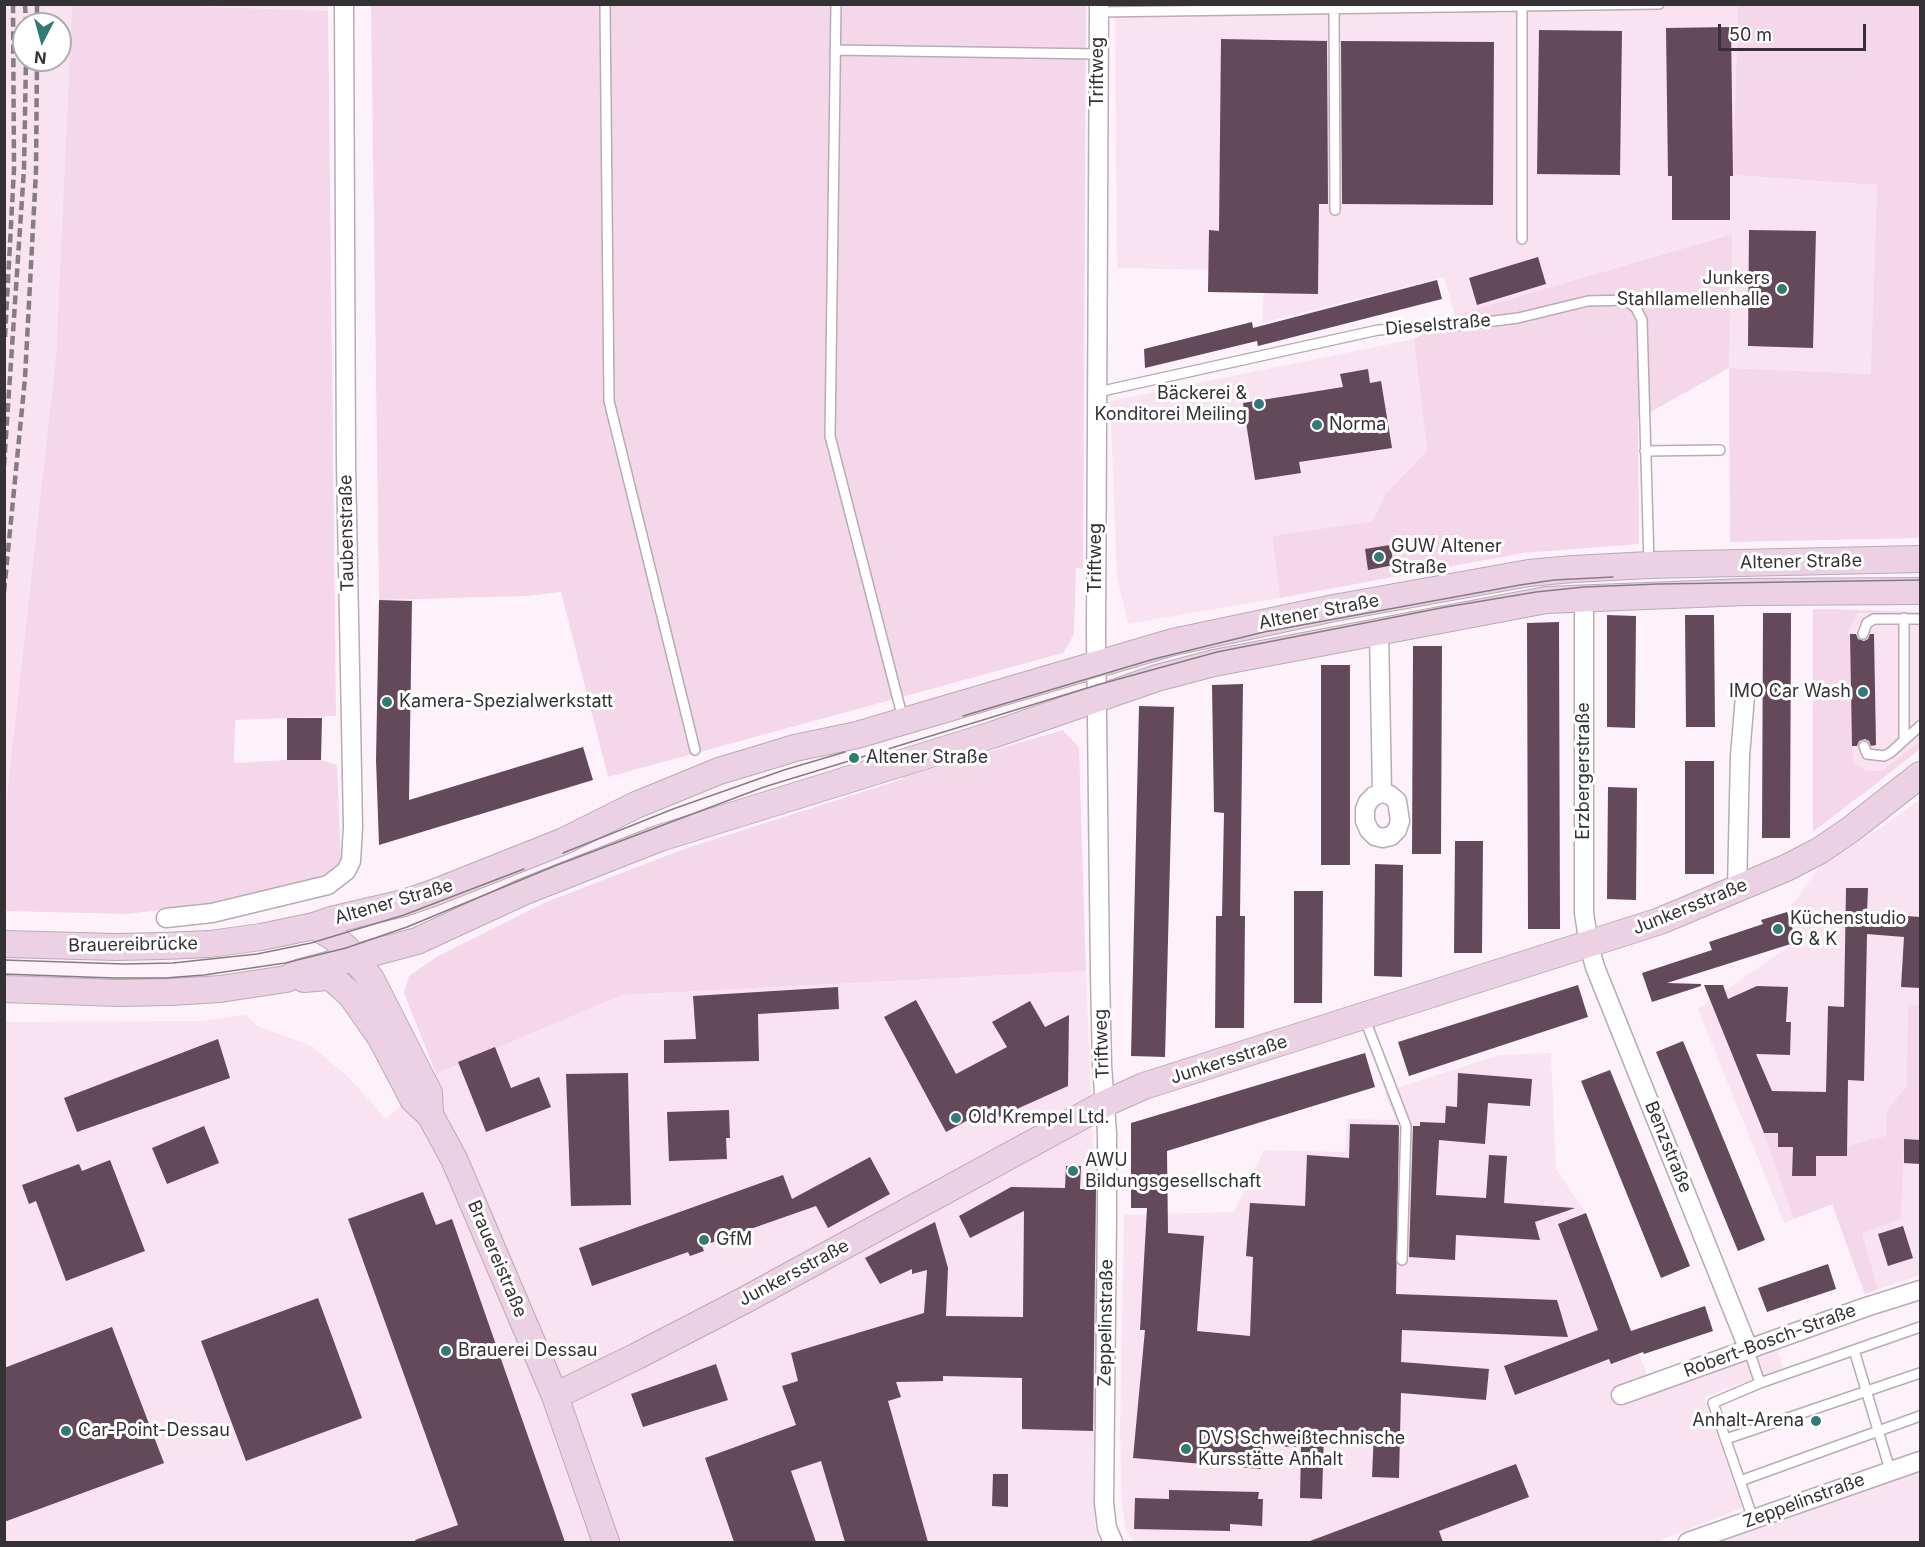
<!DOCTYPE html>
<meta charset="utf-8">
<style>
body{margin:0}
#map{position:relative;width:1925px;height:1547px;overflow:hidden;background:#fef2fa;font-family:Inter,sans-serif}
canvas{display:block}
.frame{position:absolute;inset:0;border:6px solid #363134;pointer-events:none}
.north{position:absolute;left:12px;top:12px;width:60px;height:60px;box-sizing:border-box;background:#fff;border:2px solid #afadae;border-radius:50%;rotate:186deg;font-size:16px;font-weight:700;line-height:24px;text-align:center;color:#363134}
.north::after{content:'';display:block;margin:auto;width:21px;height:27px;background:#327a76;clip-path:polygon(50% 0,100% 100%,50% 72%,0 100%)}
.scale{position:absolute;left:1718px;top:24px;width:148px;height:27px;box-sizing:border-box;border:3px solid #363134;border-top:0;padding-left:8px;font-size:18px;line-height:21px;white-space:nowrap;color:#363134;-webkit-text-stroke:4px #fff;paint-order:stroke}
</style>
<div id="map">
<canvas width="1925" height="1547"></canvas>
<div class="frame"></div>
<div class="north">N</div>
<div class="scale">50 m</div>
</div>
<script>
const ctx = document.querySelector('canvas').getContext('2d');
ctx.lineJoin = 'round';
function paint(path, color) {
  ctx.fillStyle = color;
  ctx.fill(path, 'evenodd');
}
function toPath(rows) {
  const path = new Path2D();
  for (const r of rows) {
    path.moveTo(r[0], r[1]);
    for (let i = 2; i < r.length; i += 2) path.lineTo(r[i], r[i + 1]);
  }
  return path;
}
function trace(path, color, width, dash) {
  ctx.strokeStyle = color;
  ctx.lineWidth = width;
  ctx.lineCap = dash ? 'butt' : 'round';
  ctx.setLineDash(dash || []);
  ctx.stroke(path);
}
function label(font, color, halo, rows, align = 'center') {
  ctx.font = font + ' Inter,sans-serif';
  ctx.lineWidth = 6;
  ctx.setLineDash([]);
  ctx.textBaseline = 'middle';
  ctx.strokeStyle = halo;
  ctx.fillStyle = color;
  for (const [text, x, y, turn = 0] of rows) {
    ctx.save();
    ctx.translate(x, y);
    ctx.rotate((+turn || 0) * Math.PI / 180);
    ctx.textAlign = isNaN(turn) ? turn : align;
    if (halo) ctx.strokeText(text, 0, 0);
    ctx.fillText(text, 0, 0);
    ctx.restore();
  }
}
paint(toPath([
 [328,4,328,11,160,5],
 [5,5,72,5,56,357,5,812],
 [24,24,60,24,60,60,24,60],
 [1116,5,1738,5,1733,175,1877,185,1872,374,1729,368,1731,234,1455,315,1444,277,1262,323,1265,271,1117,268,1115,30],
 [1414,339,1427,451,1386,493,1373,521,1272,536,1280,598,1128,624,1117,577,1110,401],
 [1833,609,1920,612,1920,749,1860,797,1827,657],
 [1920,799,1920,1275,1865,1294,1832,1204,1784,1223,1698,1009,1796,942,1787,912,1820,866,1881,828],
 [1086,971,1094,1166,1099,1190,1094,1505,1095,1526,1099,1542,5,1542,4,1022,200,1021,246,1015,257,1026,312,1046,350,1079,386,1119,436,1074,622,995],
 [1551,1053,1556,1169,1586,1213,1653,1391,1776,1347,1783,1368,1704,1397,1742,1508,1656,1542,1134,1542,1126,1530,1122,1506,1120,1429,1124,1215,1234,1212,1264,1150,1345,1152,1347,1119,1396,1120,1384,1092,1499,1055],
 [1920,1473,1920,1542,1716,1542,1901,1476]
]), '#f9e3f0');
paint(toPath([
 [72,5,160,5,328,11,336,716,235,720,234,763,287,760,321,760,337,765,341,862,327,878,231,902,126,914,5,911,5,812,56,357],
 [371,5,1086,5,1083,569,1076,568,1074,633,1069,644,1063,653,608,777,561,592,527,596,379,600],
 [1738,5,1920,5,1920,538,1730,542,1729,368,1638,419,1639,544,1523,553,1280,598,1272,536,1373,521,1386,493,1427,451,1414,339,1455,315,1732,234,1729,368,1871,374,1877,185,1733,175],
 [1813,609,1920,612,1920,614,1858,613,1846,634,1850,634,1853,763,1867,771,1882,771,1920,741,1920,749,1813,832],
 [1063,730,1079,748,1086,971,622,995,436,1074,404,993,409,976,438,956,546,902,687,848,903,779,903,777],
 [1908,1005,1920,1005,1920,1140,1904,1140,1901,1219,1862,1233,1878,1290,1865,1294,1832,1204,1794,1219,1764,1133,1778,1133,1778,1147,1793,1147,1792,1176,1815,1176,1816,1156,1847,1156,1847,1146,1886,1136,1887,1111,1907,1085]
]), '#f5d7ea');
paint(toPath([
 [1731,27,1733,176,1730,176,1730,220,1672,220,1672,176,1668,176,1666,28],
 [1539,30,1622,31,1620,175,1537,174],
 [1221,39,1327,41,1328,204,1319,204,1318,294,1208,292,1209,230,1219,231],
 [1341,41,1494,42,1493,205,1342,204],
 [1749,230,1816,231,1813,348,1748,346],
 [1538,257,1546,284,1477,305,1469,278],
 [1437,280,1442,299,1258,346,1257,341,1145,368,1144,349,1252,322,1253,328],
 [1368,369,1370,383,1381,381,1392,448,1299,462,1301,473,1255,480,1243,403,1343,387,1340,374],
 [1390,545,1394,565,1368,570,1365,549],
 [379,600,412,601,409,800,583,747,593,780,379,845,376,760],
 [1763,613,1791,613,1790,838,1762,838],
 [1607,615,1636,616,1635,728,1607,727],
 [1685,615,1714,615,1715,727,1686,727],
 [1559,622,1560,929,1528,929,1527,623],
 [1850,634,1856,634,1858,639,1864,641,1868,639,1870,634,1874,634,1876,745,1871,746,1869,741,1865,739,1859,741,1857,746,1852,746],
 [1413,646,1442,646,1441,854,1412,854],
 [1321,665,1350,665,1350,865,1321,865],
 [1243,684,1240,916,1245,916,1244,1028,1215,1028,1216,916,1222,916,1224,813,1214,812,1212,685],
 [1139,706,1174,707,1165,1057,1131,1056],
 [287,718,322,718,321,760,287,760],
 [1685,761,1714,761,1714,874,1685,874],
 [1608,787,1637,788,1636,900,1607,899],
 [1455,841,1483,841,1482,953,1454,953],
 [1375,864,1403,865,1402,977,1374,976],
 [1846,888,1868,888,1867,913,1920,917,1920,988,1901,987,1904,937,1867,934,1864,1081,1848,1080,1847,1156,1816,1156,1816,1176,1792,1176,1793,1147,1778,1147,1778,1133,1764,1133,1704,985,1723,985,1728,999,1757,986,1788,987,1786,1022,1791,1022,1790,1055,1756,1054,1772,1091,1826,1092,1828,1006,1844,1007],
 [1294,891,1323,891,1322,1003,1294,1003],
 [1787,912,1797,942,1667,983,1701,984,1701,986,1652,1002,1642,973,1712,950,1709,942,1763,924,1761,920],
 [1578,985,1588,1017,1409,1076,1398,1042],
 [838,987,839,1009,758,1014,759,1061,664,1063,664,1040,696,1039,693,996],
 [916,1000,956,1074,1007,1047,992,1022,1030,1001,1045,1027,1069,1015,1068,1086,999,1117,994,1106,946,1132,884,1017],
 [218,1039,230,1078,77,1132,64,1098],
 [1683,1041,1765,1240,1738,1251,1656,1052],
 [495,1047,511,1088,539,1077,551,1107,486,1132,458,1062],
 [1365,1053,1375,1087,1167,1151,1168,1233,1204,1236,1197,1331,1250,1336,1253,1257,1246,1256,1250,1203,1305,1206,1307,1155,1349,1158,1350,1124,1398,1125,1399,1127,1396,1294,1557,1300,1568,1337,1402,1330,1401,1362,1489,1369,1486,1400,1401,1393,1399,1478,1372,1477,1374,1431,1324,1430,1322,1499,1300,1498,1301,1447,1263,1446,1261,1469,1133,1458,1145,1330,1140,1330,1147,1208,1131,1208,1131,1123],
 [1610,1070,1690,1266,1661,1278,1581,1081],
 [628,1073,631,1205,571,1206,566,1074],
 [1458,1073,1532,1079,1530,1106,1488,1103,1485,1144,1439,1140,1436,1195,1486,1198,1489,1155,1507,1156,1504,1203,1575,1208,1535,1222,1540,1240,1456,1235,1455,1260,1409,1257,1413,1126,1420,1126,1420,1122,1445,1123,1446,1106,1457,1107],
 [729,1110,730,1138,726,1138,727,1159,669,1161,667,1112],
 [204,1126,219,1163,167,1184,152,1148],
 [1904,1139,1920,1140,1920,1164,1904,1163],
 [870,1157,890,1194,828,1228,816,1206,702,1246,704,1251,690,1256,688,1252,592,1286,579,1248,783,1175,792,1199],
 [110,1160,145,1251,66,1281,36,1201,29,1204,22,1185,79,1164,82,1171],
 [1066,1166,1081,1166,1080,1189,1096,1189,1093,1431,1022,1429,1022,1378,943,1376,943,1381,896,1382,901,1397,888,1401,928,1542,845,1542,821,1461,791,1471,816,1542,734,1542,705,1458,796,1425,782,1386,798,1381,791,1353,924,1313,927,1270,912,1274,912,1269,880,1284,865,1258,935,1222,948,1268,946,1316,1023,1317,1024,1211,970,1238,959,1216,1011,1187,1065,1188],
 [423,1192,436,1225,452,1219,565,1542,416,1542,415,1540,458,1525,348,1219],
 [1586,1213,1631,1331,1705,1306,1713,1331,1644,1354,1643,1352,1611,1364,1609,1359,1515,1395,1504,1366,1598,1330,1558,1224],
 [1903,1226,1913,1258,1888,1266,1878,1234],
 [1828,1264,1836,1289,1767,1312,1758,1288],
 [318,1298,362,1418,246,1461,201,1341],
 [112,1327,164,1463,4,1522,4,1368],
 [716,1364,728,1400,643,1427,631,1394],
 [1516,1464,1529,1497,1439,1531,1443,1542,1310,1542,1310,1541],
 [993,1474,1008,1474,1008,1507,992,1506],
 [1169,1490,1259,1492,1258,1499,1263,1499,1262,1526,1230,1524,1230,1531,1134,1529,1135,1498,1169,1499]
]), '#63495a');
const lane = toPath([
 [605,4,609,401,695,750],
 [836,4,830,436,903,719],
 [1522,6,1522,239],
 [1334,9,1335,210],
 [1099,12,1659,4],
 [835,50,1098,54],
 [1098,392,1378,330,1462,325,1518,318,1588,301,1626,300,1636,308,1642,320,1649,564],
 [1645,451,1720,450],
 [1863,634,1867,623,1874,619,1920,619],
 [1904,740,1904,618],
 [1864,746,1867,754,1884,756,1890,753,1920,726],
 [1364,1017,1406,1126,1402,1260],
 [1920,1327,1760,1383,1713,1403,1740,1481,1920,1416],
 [1748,1348,1760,1383],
 [1854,1350,1890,1470],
 [1726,1439,1920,1373],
 [1740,1481,1753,1519]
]);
const street = toPath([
 [1099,4,1096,632,1100,974,1102,1066,1107,1133,1107,1215,1104,1503,1107,1528,1113,1542],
 [1584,597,1584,913,1589,945,1595,967,1748,1348],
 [1379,631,1382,793],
 [1382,793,1390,795,1397,801,1400,821,1397,830,1391,836,1383,838,1375,836,1369,830,1365,821,1365,809,1368,802,1374,796,1382,793],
 [1737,889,1740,756,1745,696],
 [166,918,212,913,328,885,346,871,351,861,353,827,346,463,344,4],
 [1621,1395,1866,1307,1920,1290],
 [1688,1542,1920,1461]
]);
const secondary = toPath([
 [314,926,333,937,346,948,371,979,429,1093,430,1114],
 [4,944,116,947,163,946,210,944,261,937,314,926,331,920,404,903,433,893,564,841,636,805,719,771,759,759,795,748,857,735,1173,642,1334,608,1529,573,1573,569,1649,565,1920,559],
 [304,979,327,977,333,979,351,995,381,1038,413,1099,430,1115,454,1159,555,1396,606,1542],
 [4,989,118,993,171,992,220,989,286,979,301,972,417,941,523,892,660,838,992,735,1157,678,1214,663,1546,600,1747,592,1920,591],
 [555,1396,637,1356,743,1301,1106,1103,1144,1086,1660,921,1786,868,1819,851,1850,830,1920,775]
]);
trace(lane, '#b9abb4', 12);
trace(street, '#b9abb4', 21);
trace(secondary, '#b9abb4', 28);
trace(lane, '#fff', 9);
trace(street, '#fff', 18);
trace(secondary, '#ecd0e3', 26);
trace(toPath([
 [963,716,1154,659,1264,632,1520,585,1554,580,1613,577],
 [563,853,673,809,784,770,845,752],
 [4,960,124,964,173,963,257,954,311,943,404,915,524,869],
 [4,974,113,978,165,978,204,975,285,963,346,948,407,927,557,865,764,787,1097,685,1217,652,1446,607,1536,592,1584,587,1658,584,1920,580]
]), '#857d82', 1.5);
trace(toPath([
 [25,4,26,24],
 [37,4,37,24],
 [5,337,14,169,13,4],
 [4,466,24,169,26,60],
 [4,592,25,378,36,171,37,60]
]), '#857d82', 4.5, [9, 4.5]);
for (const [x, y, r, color] of [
 [1782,289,6,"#327a76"],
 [1259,404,6,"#327a76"],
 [1317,425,6,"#327a76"],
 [1379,557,6,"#327a76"],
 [1863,692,6,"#327a76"],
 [387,702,6,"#327a76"],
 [854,758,6,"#327a76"],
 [1778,929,6,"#327a76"],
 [956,1118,6,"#327a76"],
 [1073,1171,6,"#327a76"],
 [704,1240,6,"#327a76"],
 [446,1351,6,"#327a76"],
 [1816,1421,6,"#327a76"],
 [66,1431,6,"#327a76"],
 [1186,1449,6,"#327a76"]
]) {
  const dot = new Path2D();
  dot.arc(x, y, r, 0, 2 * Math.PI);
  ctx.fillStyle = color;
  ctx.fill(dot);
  trace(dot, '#fff', 2);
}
label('18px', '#363134', '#fff', [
 ["Triftweg",1098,72,-90],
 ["Dieselstraße",1438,325,-5],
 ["Taubenstraße",347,533,-91],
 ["Triftweg",1096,558,-90],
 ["Altener Straße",1801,562,-1],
 ["Altener Straße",1319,612,-11],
 ["Erzbergerstraße",1584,771,-90],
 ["Altener Straße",394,902,-16],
 ["Junkersstraße",1690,907,-22],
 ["Brauereibrücke",133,945,-1],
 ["Triftweg",1102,1044,-92],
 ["Junkersstraße",1229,1060,-18],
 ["Benzstraße",1668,1147,68],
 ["Brauereistraße",497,1259,67],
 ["Junkersstraße",794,1273,-28],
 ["Zeppelinstraße",1106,1323,-89],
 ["Robert-Bosch-Straße",1770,1341,-20],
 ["Zeppelinstraße",1804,1501,-20]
]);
label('18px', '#363134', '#fff', [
 ["Junkers",1770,279,"right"],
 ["Stahllamellenhalle",1770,300,"right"],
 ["Bäckerei &",1247,394,"right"],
 ["Konditorei Meiling",1247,415,"right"],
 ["Norma",1329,425],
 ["GUW Altener",1391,547],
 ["Straße",1391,568],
 ["IMO Car Wash",1851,692,"right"],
 ["Kamera-Spezialwerkstatt",399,702],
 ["Altener Straße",866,758],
 ["Küchenstudio",1790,919],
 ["G & K",1790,940],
 ["Old Krempel Ltd.",968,1118],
 ["AWU",1085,1161],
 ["Bildungsgesellschaft",1085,1182],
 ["GfM",716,1240],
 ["Brauerei Dessau",458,1351],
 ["Anhalt-Arena",1804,1421,"right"],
 ["Car-Point-Dessau",78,1431],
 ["DVS Schweißtechnische",1198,1439],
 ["Kursstätte Anhalt",1198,1460]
], 'left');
</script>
